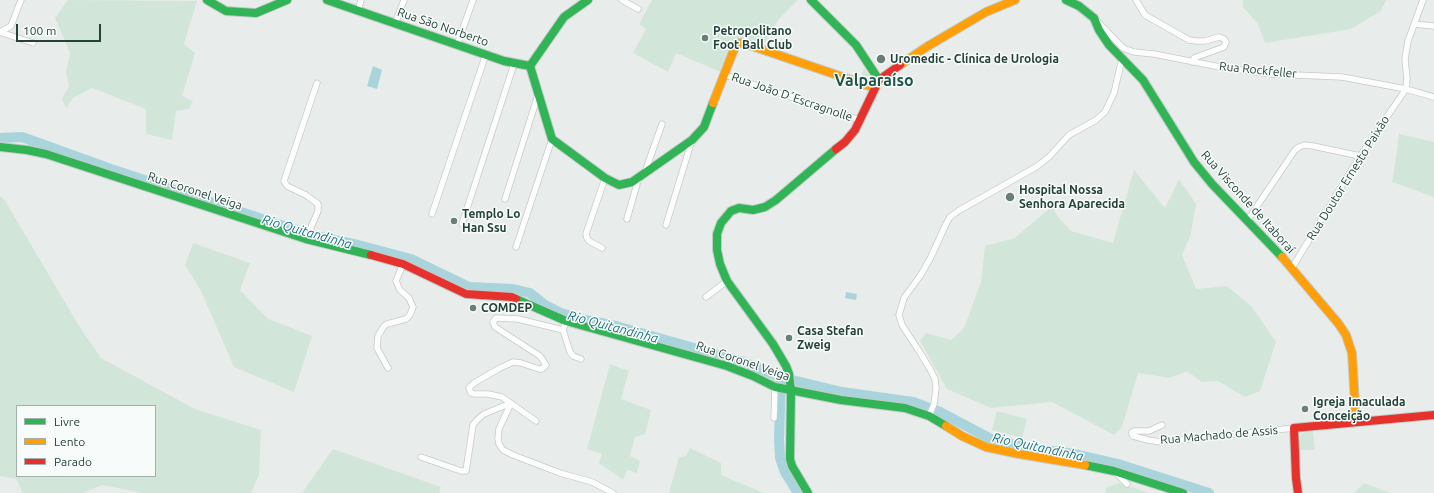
<!DOCTYPE html>
<meta charset="utf-8">
<style>
body{margin:0}
#map{position:relative;width:1434px;height:493px;overflow:hidden;background:#e8edeb;font-family:Ubuntu,sans-serif}
canvas{display:block}
.legend{position:absolute;left:16px;top:405px;width:140px;height:72px;box-sizing:border-box;background:#f7fbf9;border:1px solid #a3b1ad;margin:0;padding:5px 7px;list-style:none;font-size:12px;color:#24423a}
.legend li{display:flex;align-items:center;gap:8px;height:20px}
.legend b{width:20px;border:1px solid #a3b1ad}
.scale{position:absolute;left:16px;top:24px;width:85px;height:18px;box-sizing:border-box;border:2px solid #24423a;border-top:0;padding-left:5px;font-size:12px;line-height:14px;white-space:nowrap;color:#24423a;-webkit-text-stroke:3px #f7fbf9;paint-order:stroke}
</style>
<div id="map">
<canvas width="1434" height="493"></canvas>
<ul class="legend">
<li><b style="height:5px;background:#30b455"></b>Livre</li>
<li><b style="height:5px;background:#ff9f0a"></b>Lento</li>
<li><b style="height:5px;background:#e5322d"></b>Parado</li>
</ul>
<div class="scale">100 m</div>
</div>
<script>
const ctx = document.querySelector('canvas').getContext('2d');
ctx.lineJoin = 'round';
function paint(path, color) {
  ctx.fillStyle = color;
  ctx.fill(path, 'evenodd');
}
function toPath(rows) {
  const path = new Path2D();
  for (const r of rows) {
    path.moveTo(r[0], r[1]);
    for (let i = 2; i < r.length; i += 2) path.lineTo(r[i], r[i + 1]);
  }
  return path;
}
function trace(path, color, width, dash) {
  ctx.strokeStyle = color;
  ctx.lineWidth = width;
  ctx.lineCap = dash ? 'butt' : 'round';
  ctx.setLineDash(dash || []);
  ctx.stroke(path);
}
function label(font, color, halo, rows, align = 'center') {
  ctx.font = font + ' Ubuntu,sans-serif';
  ctx.lineWidth = 3;
  ctx.setLineDash([]);
  ctx.textBaseline = 'middle';
  ctx.strokeStyle = halo;
  ctx.fillStyle = color;
  for (const [text, x, y, turn = 0] of rows) {
    ctx.save();
    ctx.translate(x, y);
    ctx.rotate((+turn || 0) * Math.PI / 180);
    ctx.textAlign = isNaN(turn) ? turn : align;
    if (halo) ctx.strokeText(text, 0, 0);
    ctx.fillText(text, 0, 0);
    ctx.restore();
  }
}
paint(toPath([
 [68,0,197,1,184,44,195,53,182,96,193,101,189,109,176,111,172,140,146,134,146,109,92,88,73,98,66,108,62,99,69,86,66,72,70,53,55,18],
 [652,0,798,0,778,20,763,46,738,41,723,73,676,53,668,72,633,53,646,29,639,24],
 [1243,0,1386,0,1381,11,1351,29,1265,43,1258,24,1243,7],
 [864,68,872,79,871,82,860,79],
 [1399,134,1434,142,1434,197,1392,182,1397,152],
 [1134,170,1165,208,1179,179,1196,204,1190,237,1182,255,1196,289,1227,286,1252,307,1276,342,1260,391,1245,397,1218,381,1202,382,1187,371,1170,378,1138,373,1122,427,1114,435,1052,402,991,408,947,389,920,341,926,333,951,340,964,328,981,282,985,246,1015,238,1052,206,1058,217,1071,231,1113,243],
 [0,196,4,199,79,326,101,358,195,409,261,430,259,475,251,493,142,493,102,485,83,493,23,493,16,479,0,476],
 [17,406,155,406,155,476,17,476],
 [193,243,250,263,240,290,268,319,312,336,294,392,234,367,201,291,185,265],
 [610,364,629,371,621,399,651,410,645,434,635,437,630,456,640,461,637,473,627,470,623,480,599,463,602,454,587,449],
 [754,369,779,378,779,387,753,373],
 [997,411,1027,419,1022,438,992,430],
 [1313,431,1315,450,1300,450,1300,437,1301,434,1306,432],
 [690,448,721,463,721,475,764,493,669,493,679,457,686,456],
 [333,449,441,487,439,493,302,493],
 [1119,483,1149,493,1105,493,1107,487],
 [1364,483,1385,491,1390,493,1354,493]
]), '#d1e6d8');
paint(toPath([
 [373,66,382,70,377,89,367,86],
 [846,292,857,294,856,300,845,298]
]), '#a9d4db');
trace(toPath([
 [0,138,22,137,111,169,271,222,320,237,358,245,411,259,469,287,513,289,530,293,545,305,561,313,580,319,616,326,740,361,784,378,842,392,913,402,940,412,993,440,1029,448,1075,454,1118,464,1209,493],
 [781,380,779,439,780,458,785,472,798,493]
]), '#a9d4db', 10);
const street = toPath([
 [622,0,638,9],
 [1136,0,1145,15,1189,40,1196,41,1205,41,1219,37,1224,39,1226,42,1224,47,1194,58,1192,62],
 [358,11,361,0],
 [1097,21,1123,48,1134,52,1154,54,1220,67,1271,74,1342,77,1406,89,1434,97],
 [395,24,404,0],
 [1414,24,1434,26],
 [0,32,11,26,21,0],
 [0,32,33,43],
 [457,45,473,0],
 [725,75,860,120],
 [645,172,662,124],
 [505,199,538,95],
 [432,214,486,54],
 [627,219,639,177],
 [1247,221,1295,150,1299,147,1304,145,1313,146,1360,156],
 [462,224,514,64],
 [666,225,692,140],
 [306,239,318,211,318,204,306,195,287,186,284,181,317,83],
 [516,247,552,139],
 [602,248,589,241,587,238,586,234,605,178],
 [1292,268,1360,156,1406,89,1407,79,1405,59,1408,41,1423,0],
 [706,297,727,281],
 [563,330,570,352,573,356,581,359],
 [388,368,377,348,378,336,384,326,387,324,406,319,410,315,413,307,409,298,400,290,396,281,403,264],
 [511,403,499,429,498,438,499,444,503,450,513,455,560,473,592,482,613,493],
 [929,416,934,404,936,388,935,379,930,369,919,351,902,325,899,315,904,298,920,276,930,259,946,224,950,217,958,211,1036,167,1049,157,1069,135,1096,120,1105,112,1114,93,1122,59],
 [774,418,775,387],
 [536,421,502,397,488,394,474,394,471,393,469,388,474,383,500,368,513,362,521,363,539,369,542,369,546,365,540,356,495,327,493,322,496,318,518,319,563,330,566,321],
 [1162,425,1149,431,1134,431,1132,432,1132,434,1133,436,1148,440,1161,442,1294,428],
 [421,457,461,471,466,471,473,425,477,420,484,414,511,403],
 [1116,473,1127,484]
]);
const fast = toPath([
 [207,0,226,11,256,13,287,0],
 [327,0,504,61,530,66],
 [811,0,856,45,879,80],
 [1066,0,1079,6,1094,18,1099,30,1109,45,1143,80,1194,162,1212,184,1282,257],
 [530,66,552,139,605,178,619,185,632,182,692,140,704,127,713,103],
 [530,66,564,17,588,0],
 [0,147,27,150,46,154,306,239,371,255],
 [516,299,566,321,727,366,753,376,775,387,841,400,905,408,929,416,946,426],
 [1085,465,1114,471,1183,493],
 [808,493,792,466,790,459,791,391,789,374,786,366,773,344,727,281,720,264,717,250,717,234,721,223,731,211,739,208,753,210,765,207,776,200,836,149]
]);
const slow = toPath([
 [900,65,928,46,986,12,1015,0],
 [713,103,735,47,739,43,743,43,875,88],
 [1282,257,1338,323,1346,335,1352,353,1356,421],
 [946,426,962,436,986,447,1019,454,1085,465]
]);
const jam = toPath([
 [836,149,845,142,855,130,879,80,900,65],
 [371,255,403,264,466,294,512,297,516,299],
 [1298,493,1296,478,1294,428,1434,415]
]);
trace(street, '#c5cac8', 7);
trace(fast, '#c3cbc8', 10);
trace(slow, '#c3cbc8', 10);
trace(jam, '#c3cbc8', 10);
trace(street, '#fcfcfc', 5.5);
trace(fast, '#30b455', 8);
trace(slow, '#ff9f0a', 8);
trace(jam, '#e5322d', 8);
for (const [x, y, r, color] of [
 [705,38,4,"#697e78"],
 [881,59,5,"#697e78"],
 [1010,197,5,"#697e78"],
 [454,221,4,"#697e78"],
 [473,308,4,"#697e78"],
 [789,338,4,"#697e78"],
 [1305,409,4,"#697e78"]
]) {
  const dot = new Path2D();
  dot.arc(x, y, r, 0, 2 * Math.PI);
  ctx.fillStyle = color;
  ctx.fill(dot);
  trace(dot, '#f7fbf9', 1.5);
}
label('12px', '#24423a', '#f7fbf9', [
 ["Rua São Norberto",443,27,19],
 ["Rua Rockfeller",1258,70,6],
 ["Rua João D´Escragnolle",792,97,19],
 ["Rua Doutor Ernesto Paixão",1348,178,-58],
 ["Rua Coronel Veiga",195,191,18],
 ["Rua Visconde de Itaboraí",1248,202,48],
 ["Rua Coronel Veiga",743,361,19],
 ["Rua Machado de Assis",1219,435,-5]
]);
label('bold 12px', '#24423a', '#f7fbf9', [
 ["Petropolitano",713,31],
 ["Foot Ball Club",713,45],
 ["Uromedic - Clínica de Urologia",890,59],
 ["Hospital Nossa",1019,190],
 ["Senhora Aparecida",1019,204],
 ["Templo Lo",462,214],
 ["Han Ssu",462,228],
 ["COMDEP",481,308],
 ["Casa Stefan",797,331],
 ["Zweig",797,345],
 ["Igreja Imaculada",1313,402],
 ["Conceição",1313,416]
], 'left');
label('italic 13px', '#1c6f80', '#f7fbf9', [
 ["Rio Quitandinha",307,232,16],
 ["Rio Quitandinha",613,327,15],
 ["Rio Quitandinha",1038,447,12]
]);
label('bold 16px', '#1f5548', '#f7fbf9', [
 ["Valparaíso",874,81]
]);
</script>
